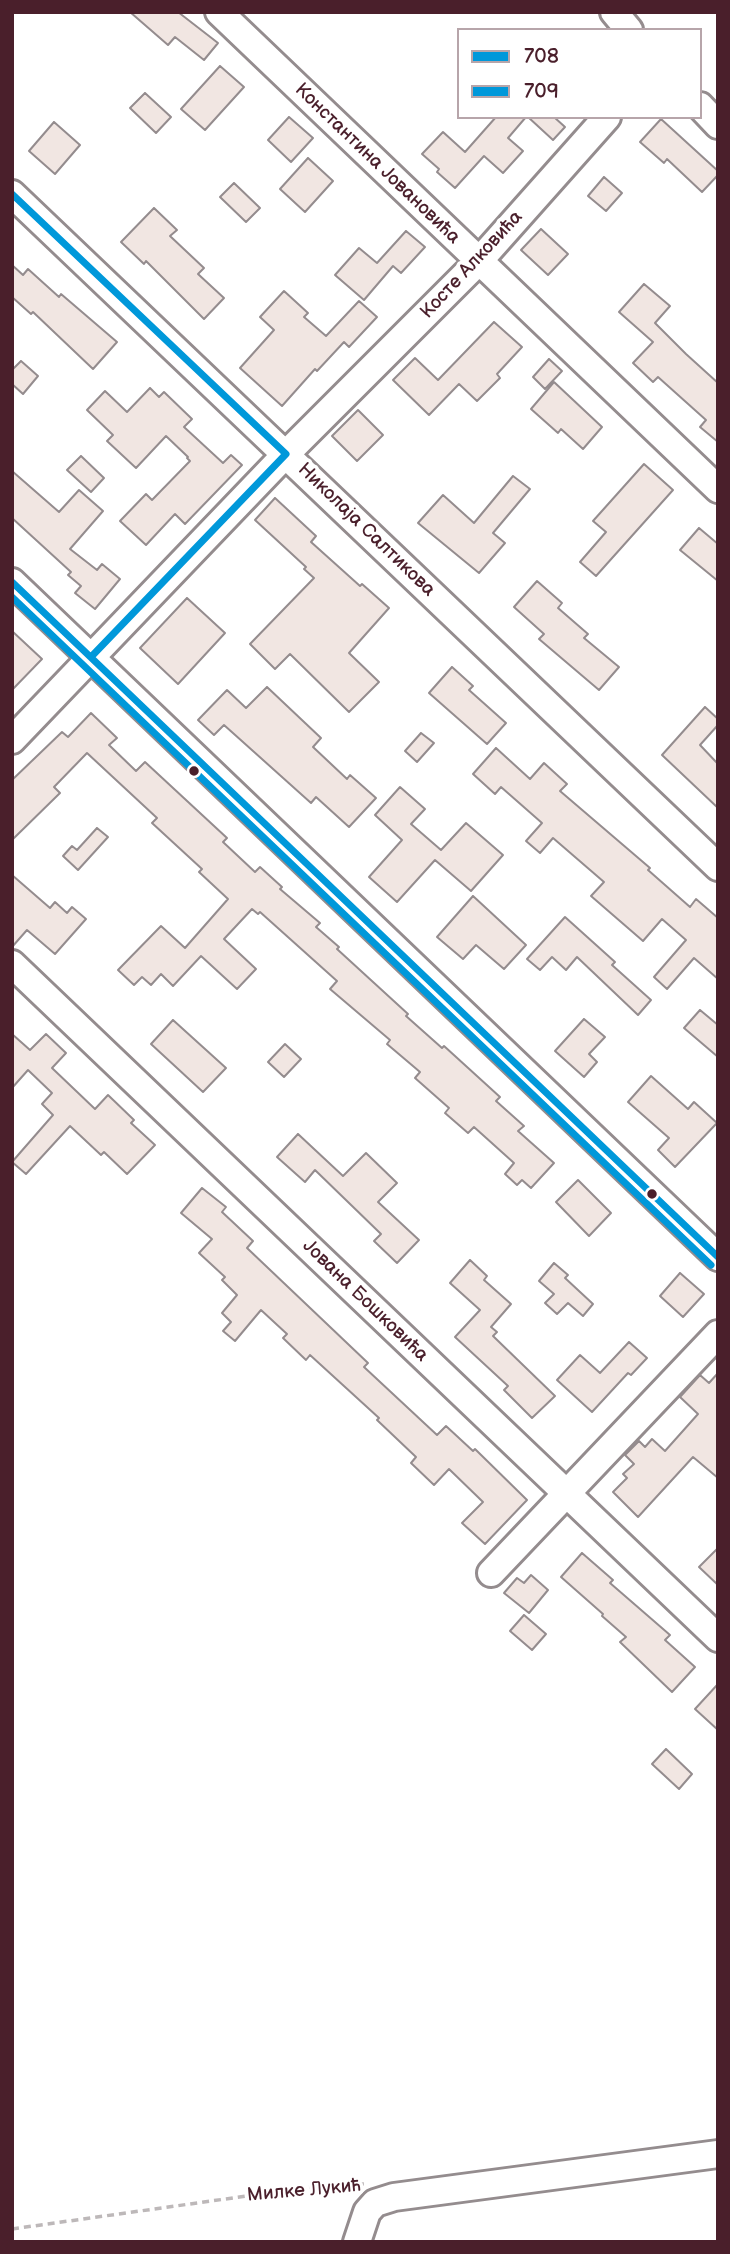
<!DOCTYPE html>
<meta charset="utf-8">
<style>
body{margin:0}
#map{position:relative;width:730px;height:2254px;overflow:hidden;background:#fff;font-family:"Balsamiq Sans",sans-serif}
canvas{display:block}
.frame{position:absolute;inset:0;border:14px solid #4a1f2b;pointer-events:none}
.legend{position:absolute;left:457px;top:28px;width:245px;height:91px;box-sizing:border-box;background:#fff;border:2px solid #b7a5aa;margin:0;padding:9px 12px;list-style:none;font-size:21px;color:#4a1f2b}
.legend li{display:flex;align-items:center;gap:14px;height:35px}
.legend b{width:35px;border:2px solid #b7a5aa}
</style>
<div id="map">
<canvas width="730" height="2254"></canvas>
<div class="frame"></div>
<ul class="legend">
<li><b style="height:9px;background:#0098da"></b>708</li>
<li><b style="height:9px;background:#0098da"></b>709</li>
</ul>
</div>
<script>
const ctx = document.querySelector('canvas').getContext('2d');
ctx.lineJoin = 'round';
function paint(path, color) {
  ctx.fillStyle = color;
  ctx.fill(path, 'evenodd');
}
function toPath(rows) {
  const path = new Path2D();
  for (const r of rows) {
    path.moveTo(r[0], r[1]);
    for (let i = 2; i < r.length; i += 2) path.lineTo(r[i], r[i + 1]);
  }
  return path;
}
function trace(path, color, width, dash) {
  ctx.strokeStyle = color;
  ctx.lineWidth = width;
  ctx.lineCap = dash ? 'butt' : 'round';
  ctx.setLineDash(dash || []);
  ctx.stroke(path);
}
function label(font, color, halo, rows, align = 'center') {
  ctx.font = font + ' "Balsamiq Sans",sans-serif';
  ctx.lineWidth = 7;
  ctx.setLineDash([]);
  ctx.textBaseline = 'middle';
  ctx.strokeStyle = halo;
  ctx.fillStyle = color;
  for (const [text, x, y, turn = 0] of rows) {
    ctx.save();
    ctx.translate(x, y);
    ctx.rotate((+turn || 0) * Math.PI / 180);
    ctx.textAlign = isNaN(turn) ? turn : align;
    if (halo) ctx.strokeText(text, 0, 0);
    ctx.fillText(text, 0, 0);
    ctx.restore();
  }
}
const building = toPath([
 [130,12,178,12,218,43,204,60,175,37,168,45,130,12],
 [220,66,244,87,205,130,181,109,220,66],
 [145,93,171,117,156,133,130,108,145,93],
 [289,117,313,138,291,162,268,140,289,117],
 [496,117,526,117,508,138,523,151,503,173,484,156,455,188,437,172,439,169,422,154,443,132,465,152,496,117],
 [528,117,554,117,565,127,553,140,528,117],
 [661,119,718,171,718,175,702,192,667,159,664,163,640,142,661,119],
 [54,122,80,145,55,174,29,151,54,122],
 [308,158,333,181,305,212,280,189,308,158],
 [604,177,622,193,606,211,588,196,604,177],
 [234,183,260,208,246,222,220,197,234,183],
 [154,208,177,230,170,236,204,268,198,274,224,298,204,319,146,261,144,264,121,242,154,208],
 [541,229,568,254,548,275,521,250,541,229],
 [406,231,425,247,401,273,393,266,364,300,335,275,359,248,377,263,406,231],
 [12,265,23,275,28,269,59,297,61,294,117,342,93,369,33,312,31,314,12,297,12,265],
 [644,284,670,306,655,323,686,354,718,383,718,442,700,427,706,420,658,377,653,382,633,363,653,342,619,312,644,284],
 [284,291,308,313,304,317,326,336,359,301,377,317,349,347,344,342,317,371,315,369,282,406,240,368,274,330,260,317,284,291],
 [494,322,522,347,497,374,500,378,477,401,459,384,429,415,393,380,415,358,438,380,494,322],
 [549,359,562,371,545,389,533,377,549,359],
 [21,361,38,376,23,394,12,384,12,370,21,361],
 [554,382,602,427,583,449,561,429,558,433,531,409,554,382],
 [150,388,159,397,164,392,192,419,184,427,223,463,231,455,242,465,185,524,175,514,146,545,120,521,146,494,152,500,190,461,187,458,188,457,166,436,136,468,107,441,113,435,87,410,105,391,127,412,150,388],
 [358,410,383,435,357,461,332,436,358,410],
 [81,456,104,478,91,492,67,470,81,456],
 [644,464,673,490,596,576,580,562,606,532,593,521,644,464],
 [12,471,59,512,79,490,103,511,70,549,97,570,102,564,120,579,95,609,75,593,81,586,68,575,71,572,12,518,12,471],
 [513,476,530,489,493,533,505,543,479,573,418,523,443,495,474,523,513,476],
 [275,498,316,536,311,542,360,586,362,584,389,608,349,653,379,682,349,712,290,654,275,669,250,644,314,578,304,569,306,567,255,520,275,498],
 [699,528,718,544,718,581,680,550,699,528],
 [537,581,562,603,558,608,588,634,584,638,619,667,599,690,539,639,544,634,514,607,537,581],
 [187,598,225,633,178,684,140,648,187,598],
 [12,631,42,659,12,690,12,631],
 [452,667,473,686,469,690,506,723,487,744,429,693,452,667],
 [267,687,321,738,313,747,347,779,350,775,376,798,349,827,316,797,311,803,224,725,214,735,198,720,227,690,246,708,267,687],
 [705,707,718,719,718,725,700,745,718,764,718,808,662,755,705,707],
 [91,713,117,738,109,745,136,771,145,762,227,838,223,842,255,872,260,867,282,887,280,889,320,923,316,927,339,947,337,949,408,1014,406,1016,442,1048,444,1046,500,1097,496,1101,524,1126,518,1131,554,1163,531,1188,522,1180,517,1185,505,1174,514,1163,474,1127,468,1133,445,1113,449,1108,415,1078,420,1072,387,1044,390,1040,330,989,337,981,260,912,258,914,252,909,224,939,256,969,237,989,201,956,173,986,161,974,151,985,142,977,134,985,118,970,161,926,185,948,228,899,199,872,202,869,152,823,157,818,87,753,54,787,60,793,12,840,12,780,62,732,68,737,91,713],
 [421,733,434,743,417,762,405,751,421,733],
 [496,748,530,779,544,763,567,784,560,791,650,868,648,870,690,907,696,899,718,918,718,979,694,958,667,989,654,977,686,940,662,919,643,941,591,896,604,882,553,838,540,853,526,841,542,823,501,787,495,794,473,774,496,748],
 [400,787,425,809,411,824,441,850,466,823,503,855,471,891,435,860,397,902,369,877,402,840,375,815,400,787],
 [97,828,108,837,78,870,63,856,72,846,77,850,97,828],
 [12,875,50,908,55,902,67,913,72,907,86,919,55,954,27,930,12,947,12,875],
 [473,896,526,945,504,969,476,945,463,959,437,937,473,896],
 [565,917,615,962,612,965,651,1000,638,1015,577,957,566,970,552,957,540,970,527,959,565,917],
 [700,1010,718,1025,718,1057,684,1028,700,1010],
 [584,1019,605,1037,589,1054,597,1062,584,1077,555,1051,584,1019],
 [173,1020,226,1068,203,1092,151,1044,173,1020],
 [12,1034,30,1050,46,1034,66,1053,52,1068,95,1109,108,1095,134,1120,131,1123,155,1145,127,1174,104,1152,101,1155,70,1126,26,1174,12,1162,53,1115,42,1104,52,1093,28,1070,12,1088,12,1034],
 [285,1044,301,1059,284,1077,268,1062,285,1044],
 [651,1076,688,1109,694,1102,717,1123,675,1167,658,1150,669,1138,628,1102,651,1076],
 [298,1134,343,1176,366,1153,397,1183,378,1202,419,1240,397,1263,374,1241,381,1234,315,1170,305,1182,277,1157,298,1134],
 [578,1180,611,1213,589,1236,556,1202,578,1180],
 [202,1188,226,1207,222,1212,253,1241,247,1248,368,1363,364,1367,437,1435,446,1426,473,1451,475,1449,527,1500,485,1544,462,1523,483,1502,449,1469,434,1485,411,1463,416,1457,377,1420,379,1418,310,1355,306,1360,283,1338,287,1334,261,1310,235,1341,223,1331,231,1322,222,1313,237,1295,222,1280,225,1277,199,1253,212,1239,181,1213,202,1188],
 [470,1260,487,1276,484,1280,511,1304,491,1327,497,1332,493,1336,555,1396,532,1418,504,1390,508,1386,455,1337,480,1310,450,1283,470,1260],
 [554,1263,568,1275,565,1278,593,1304,583,1316,568,1303,557,1314,545,1303,554,1294,539,1281,554,1263],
 [680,1273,704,1294,683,1317,660,1296,680,1273],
 [629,1342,647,1358,631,1375,628,1373,592,1412,557,1380,580,1355,600,1373,629,1342],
 [718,1373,718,1478,693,1457,638,1517,613,1492,627,1478,623,1474,634,1464,625,1455,639,1441,645,1447,652,1439,665,1451,698,1414,680,1397,700,1375,709,1383,718,1373],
 [718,1548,718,1585,699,1567,718,1548],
 [582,1553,613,1580,610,1583,670,1635,665,1640,695,1667,672,1692,620,1642,626,1637,602,1616,603,1614,561,1577,582,1553],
 [531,1575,548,1590,529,1613,504,1593,517,1578,524,1583,531,1575],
 [524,1615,546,1634,532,1650,510,1631,524,1615],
 [718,1684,718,1730,695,1709,718,1684],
 [666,1749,692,1774,679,1789,652,1764,666,1749]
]);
paint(building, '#f1e6e2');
trace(building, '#948c8e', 2);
const minor = toPath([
 [219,12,718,489],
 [614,12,629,30],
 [700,106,718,125],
 [12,194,718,867],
 [12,582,718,1257],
 [12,740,286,454,479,261,607,117],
 [12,964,718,1638],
 [491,1573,718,1334],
 [357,2242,367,2212,375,2203,394,2197,718,2154]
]);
trace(minor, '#948c8e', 32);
trace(toPath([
 [12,2229,325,2185,364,2184]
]), '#bdb8b9', 3.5, [7, 5]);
trace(minor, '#fff', 26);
trace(toPath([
 [12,194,286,454,91,657],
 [12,582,718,1257]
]), '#0098da', 7);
trace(toPath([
 [12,597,711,1265]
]), '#0098da', 7);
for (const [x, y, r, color] of [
 [194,771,6,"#4a1f2b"],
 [652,1194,6,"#4a1f2b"]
]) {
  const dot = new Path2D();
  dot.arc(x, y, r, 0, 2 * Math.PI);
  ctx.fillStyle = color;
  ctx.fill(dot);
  trace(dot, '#fff', 2.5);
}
label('19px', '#4a1f2b', '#fff', [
 ["Константина Јовановића",377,164,44],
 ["Косте Алковића",472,265,-47],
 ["Николаја Салтикова",366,530,44],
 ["Јована Бошковића",365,1301,44],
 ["Милке Лукић",304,2191,-5]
]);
</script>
